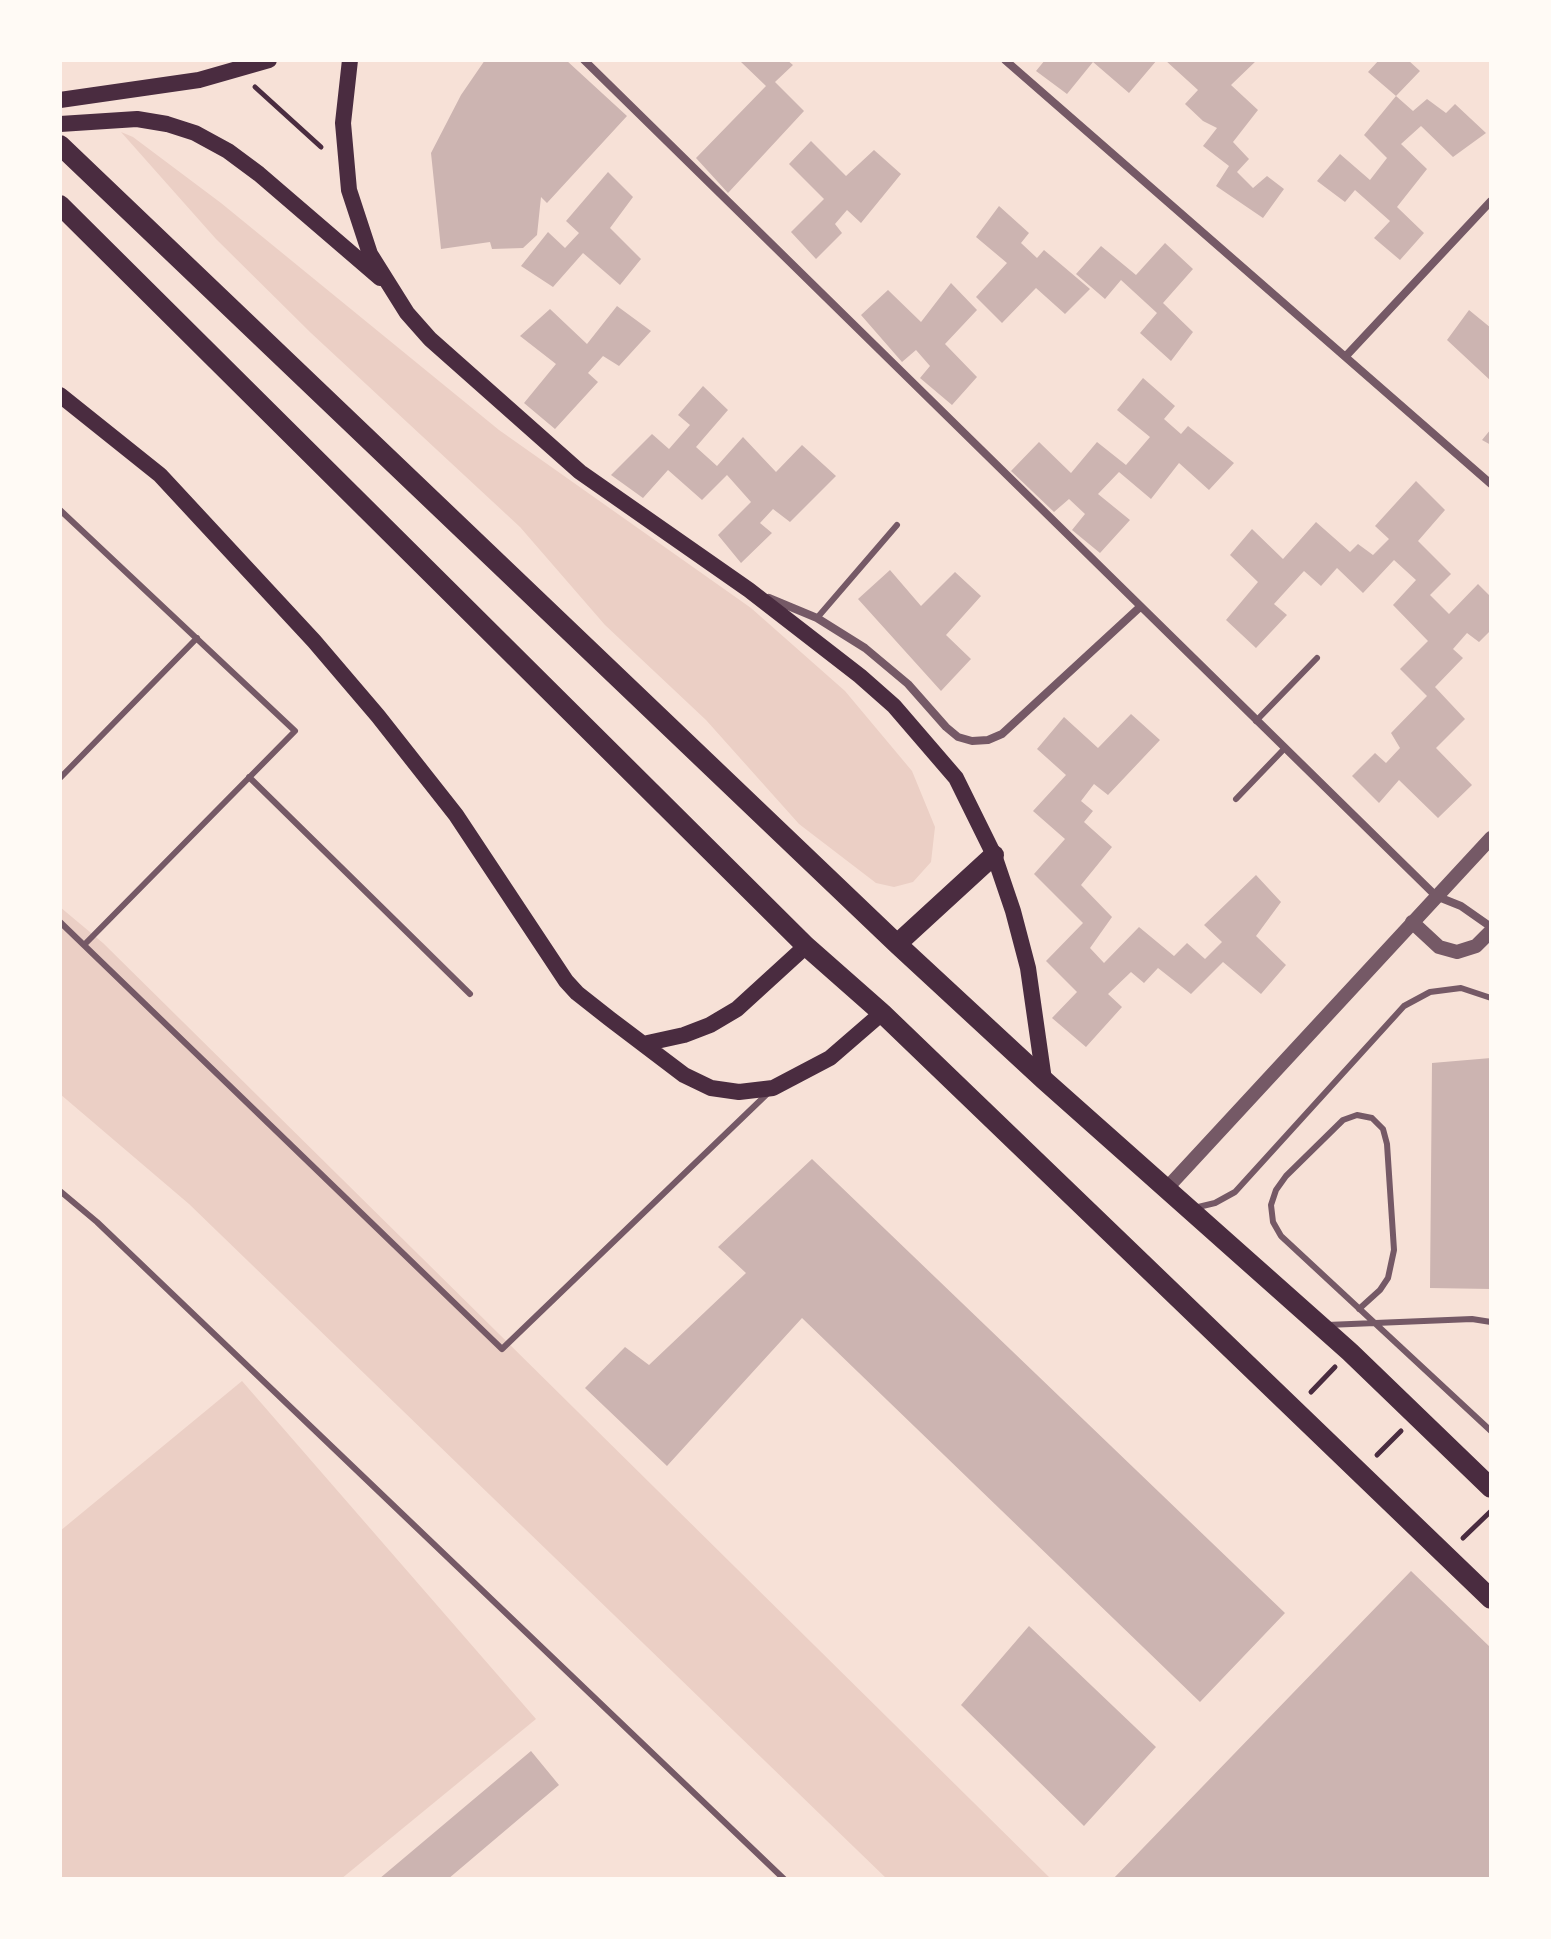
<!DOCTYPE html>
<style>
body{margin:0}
#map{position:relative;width:1551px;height:1939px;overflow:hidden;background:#f7e1d7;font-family:Barlow,sans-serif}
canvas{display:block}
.frame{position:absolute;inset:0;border:62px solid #fffaf5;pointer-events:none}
</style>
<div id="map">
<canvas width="1551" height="1939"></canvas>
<div class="frame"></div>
</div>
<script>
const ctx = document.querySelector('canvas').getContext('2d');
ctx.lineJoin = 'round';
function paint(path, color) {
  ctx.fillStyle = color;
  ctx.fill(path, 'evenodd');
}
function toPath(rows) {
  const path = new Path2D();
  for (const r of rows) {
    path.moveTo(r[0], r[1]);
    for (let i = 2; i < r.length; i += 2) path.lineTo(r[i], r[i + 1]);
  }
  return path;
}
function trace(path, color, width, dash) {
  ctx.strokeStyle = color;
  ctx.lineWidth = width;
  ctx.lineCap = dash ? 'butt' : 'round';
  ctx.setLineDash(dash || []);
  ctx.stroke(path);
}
paint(toPath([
 [121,132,133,137,221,203,499,430,751,608,845,691,912,771,935,827,931,862,913,882,894,887,876,883,799,824,706,720,605,625,520,527,311,333,216,239],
 [60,907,103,943,1051,1879,887,1879,189,1204,60,1094],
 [242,1381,536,1719,341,1879,60,1879,60,1531]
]), '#ebcfc5');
paint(toPath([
 [485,60,566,60,627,116,547,203,541,197,537,235,523,248,492,249,490,242,441,249,431,153,461,95],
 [744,60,787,60,793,65,775,82,804,111,728,193,696,158,766,86,741,62],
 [1045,60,1157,60,1129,93,1093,62,1067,94,1036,71],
 [1165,60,1257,60,1231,85,1258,110,1233,142,1249,159,1237,172,1253,188,1267,176,1284,189,1263,218,1216,186,1229,166,1203,146,1217,128,1203,121,1185,104,1198,90],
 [1379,60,1408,60,1420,71,1396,96,1413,111,1427,99,1446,113,1455,104,1486,133,1453,157,1421,126,1401,144,1427,169,1397,207,1424,233,1400,260,1374,238,1390,221,1355,190,1345,202,1317,181,1340,154,1370,180,1387,158,1364,135,1396,96,1368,72],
 [811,141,846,176,874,150,901,174,861,223,847,210,835,224,842,233,816,259,791,232,824,199,789,164],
 [608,172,633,197,610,228,641,259,620,285,583,253,553,287,521,266,548,232,565,248,579,233,566,221],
 [999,206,1029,233,1021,243,1037,258,1044,250,1090,289,1065,314,1036,288,1002,323,976,297,1007,263,976,237],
 [1165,243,1193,269,1163,303,1193,332,1171,361,1140,333,1157,313,1121,280,1105,299,1076,274,1101,246,1136,275],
 [951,283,977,310,945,344,977,377,952,405,920,378,930,366,916,350,902,362,861,315,888,290,921,322],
 [617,306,651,331,619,366,603,356,588,373,598,382,555,429,524,403,556,364,520,336,550,309,587,344],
 [1469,310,1491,328,1491,381,1447,340],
 [1143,378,1175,406,1164,419,1181,434,1188,426,1234,463,1209,490,1179,463,1151,499,1119,472,1098,494,1130,520,1100,553,1072,530,1085,514,1069,499,1054,512,1011,471,1039,442,1071,473,1097,442,1126,465,1150,437,1117,410],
 [703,386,728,410,696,447,717,466,743,437,776,472,802,445,836,476,790,522,773,509,760,523,772,533,741,563,718,535,751,502,727,475,702,500,668,470,643,498,611,475,652,434,669,449,690,425,678,415],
 [1491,429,1491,445,1482,440],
 [1416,481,1445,510,1418,541,1451,574,1430,595,1449,614,1478,584,1491,597,1491,630,1479,642,1467,633,1453,649,1463,658,1435,687,1465,719,1436,748,1472,785,1438,818,1399,780,1379,803,1352,776,1375,753,1386,763,1400,748,1391,733,1427,696,1400,669,1428,641,1393,605,1416,580,1394,560,1363,593,1337,568,1321,586,1304,571,1274,604,1287,615,1256,648,1226,620,1258,582,1230,555,1252,529,1283,559,1316,522,1350,552,1358,544,1373,555,1389,539,1375,526],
 [890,570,921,606,955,572,981,596,946,635,971,659,941,691,858,599],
 [1131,714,1160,740,1108,795,1094,784,1081,801,1093,811,1084,822,1112,847,1081,885,1112,917,1090,948,1104,963,1139,927,1174,956,1187,943,1205,959,1222,942,1204,925,1256,875,1281,902,1256,936,1286,965,1261,994,1223,962,1191,994,1158,968,1144,983,1131,972,1108,994,1122,1007,1086,1047,1052,1018,1077,992,1046,961,1083,923,1034,874,1065,839,1033,811,1066,775,1037,749,1064,717,1098,748],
 [1491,1058,1491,1289,1430,1288,1432,1063],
 [812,1159,1285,1613,1200,1702,802,1318,667,1466,585,1388,625,1347,649,1365,746,1273,718,1247],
 [1411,1571,1491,1648,1491,1879,1113,1879],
 [1029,1626,1156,1747,1084,1826,961,1705],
 [531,1751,559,1785,448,1879,379,1879]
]), '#ccb4b1');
trace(toPath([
 [255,87,321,147],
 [1311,1392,1335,1367],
 [1377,1455,1401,1431],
 [1463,1538,1490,1512]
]), '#4a2c40', 5);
trace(toPath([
 [60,510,295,731,84,945],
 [817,618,897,525],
 [1256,721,1317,658],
 [249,777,470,994],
 [60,778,197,638],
 [1236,799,1284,749],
 [60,922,502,1349,767,1094],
 [60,1191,97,1222,784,1879],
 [1194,1208,1215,1203,1235,1192,1404,1006,1430,992,1461,988,1491,998],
 [1359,1309,1380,1290,1388,1278,1394,1250,1387,1144,1383,1129,1372,1118,1357,1115,1343,1120,1286,1176,1276,1190,1271,1205,1273,1222,1281,1236,1491,1431],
 [1327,1325,1472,1319,1491,1322]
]), '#755966', 6);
trace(toPath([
 [584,60,1436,896,1461,906,1491,927],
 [1005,60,1491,484],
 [1346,356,1491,201],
 [769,598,817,618,865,648,908,684,946,727,958,737,972,741,988,740,1002,734,1140,607]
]), '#755966', 8);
trace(toPath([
 [1412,922,1439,947,1457,952,1476,946,1491,931],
 [1167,1188,1491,838]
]), '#755966', 14);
trace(toPath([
 [350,60,343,123,349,190,370,254,407,313,430,339,580,472,749,590,860,676,894,706,956,778,994,855,1013,911,1028,968,1044,1080],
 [60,100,199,80,269,60],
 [60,124,137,119,167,124,195,133,228,151,259,174,380,278],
 [60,395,160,475,314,641,378,716,456,815,566,981,577,993,610,1019,684,1075,711,1088,739,1092,773,1088,830,1058,882,1013],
 [643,1044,684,1035,710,1025,737,1009,806,946]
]), '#4a2c40', 16);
trace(toPath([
 [60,145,897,944,1044,1080,1350,1352,1491,1488],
 [60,205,806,946,882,1013,1491,1599],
 [897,944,994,855]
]), '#4a2c40', 20);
</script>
